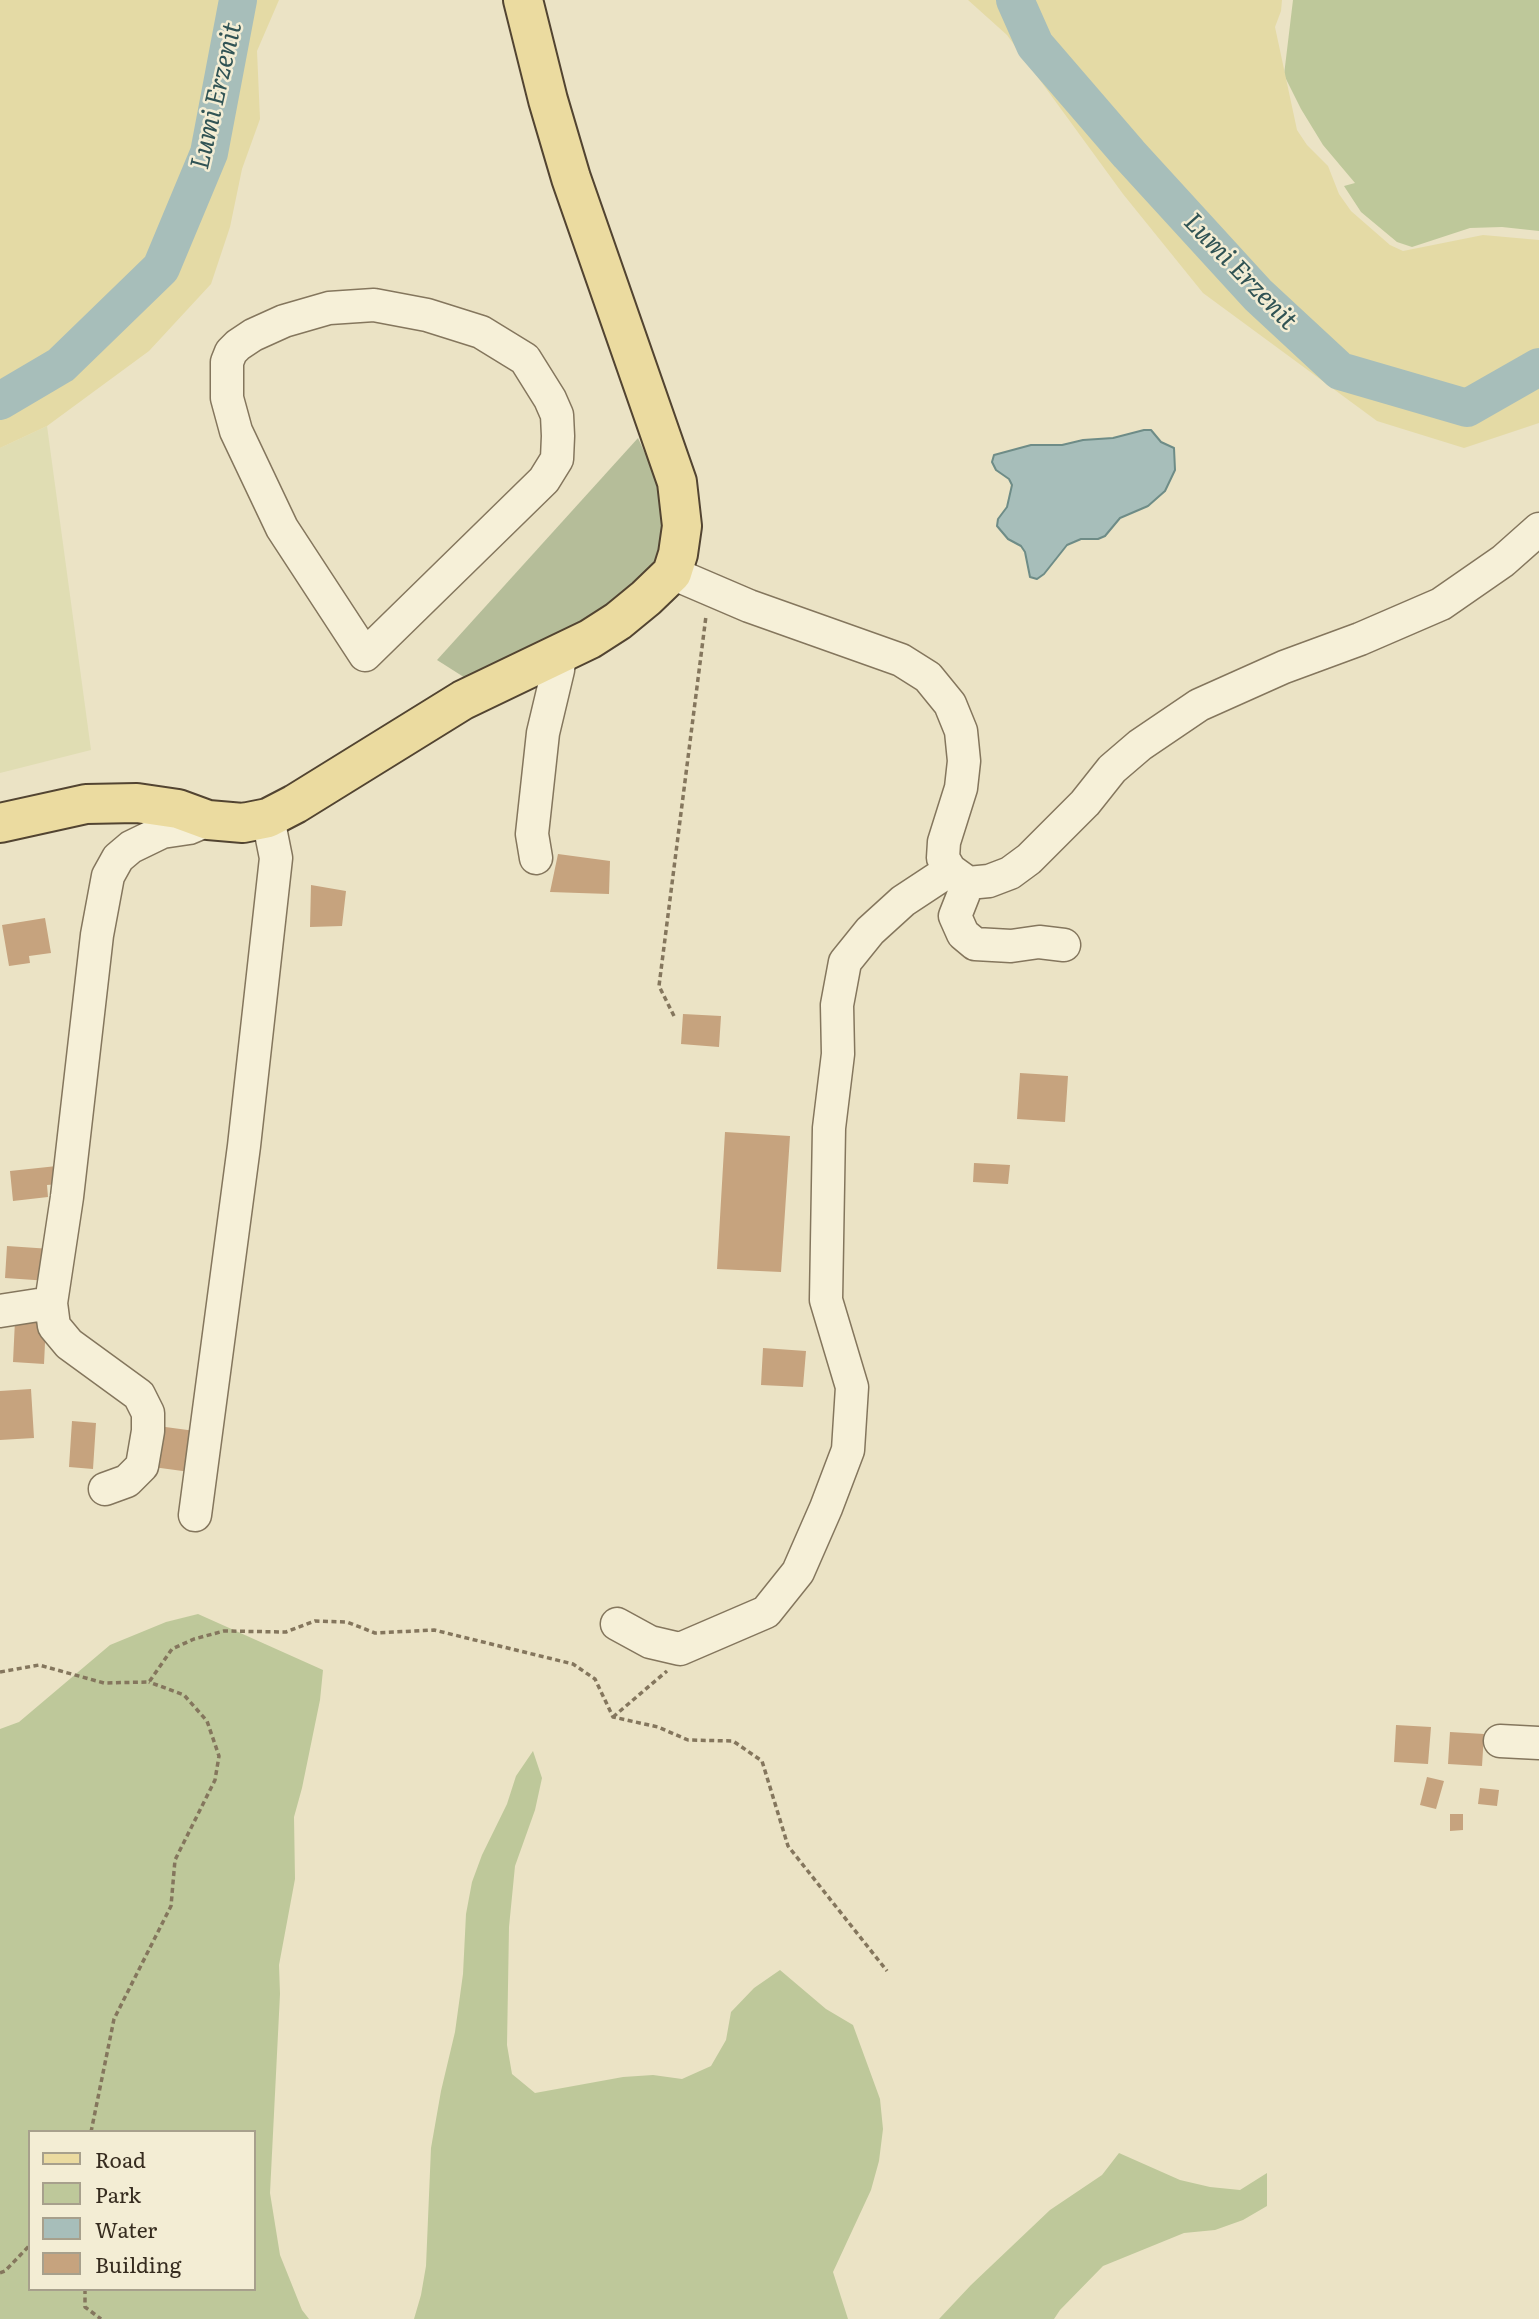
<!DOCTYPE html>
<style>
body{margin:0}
#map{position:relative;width:1539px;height:2319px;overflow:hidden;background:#ebe3c5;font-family:Literata,serif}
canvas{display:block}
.legend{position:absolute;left:28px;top:2130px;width:228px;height:161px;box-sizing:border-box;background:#f3edd4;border:2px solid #a7a08c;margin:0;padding:9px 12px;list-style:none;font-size:21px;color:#362c1f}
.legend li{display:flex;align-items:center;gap:14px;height:35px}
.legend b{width:35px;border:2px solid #a7a08c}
</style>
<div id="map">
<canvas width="1539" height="2319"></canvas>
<ul class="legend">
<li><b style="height:9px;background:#ebdba0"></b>Road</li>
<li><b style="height:19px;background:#bec89a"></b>Park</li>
<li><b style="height:19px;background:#a7beba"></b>Water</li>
<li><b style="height:19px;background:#c6a37e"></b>Building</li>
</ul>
</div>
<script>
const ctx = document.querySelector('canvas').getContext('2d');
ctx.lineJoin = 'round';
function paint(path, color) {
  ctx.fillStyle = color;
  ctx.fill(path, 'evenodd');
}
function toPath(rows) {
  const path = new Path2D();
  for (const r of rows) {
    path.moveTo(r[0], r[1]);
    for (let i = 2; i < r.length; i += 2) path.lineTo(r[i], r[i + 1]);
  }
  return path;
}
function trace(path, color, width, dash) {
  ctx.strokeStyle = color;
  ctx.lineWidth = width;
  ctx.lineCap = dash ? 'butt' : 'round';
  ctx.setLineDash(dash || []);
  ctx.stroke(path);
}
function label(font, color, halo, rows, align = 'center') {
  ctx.font = font + ' Literata,serif';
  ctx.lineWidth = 5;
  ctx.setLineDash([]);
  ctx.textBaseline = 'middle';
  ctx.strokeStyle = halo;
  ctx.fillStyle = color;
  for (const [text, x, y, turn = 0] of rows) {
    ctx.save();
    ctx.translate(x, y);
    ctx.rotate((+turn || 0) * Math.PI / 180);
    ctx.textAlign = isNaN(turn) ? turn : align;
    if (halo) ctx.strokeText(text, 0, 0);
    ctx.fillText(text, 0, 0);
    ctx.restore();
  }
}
paint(toPath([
 [47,426,91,750,0,773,0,448]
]), '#e0ddb3');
paint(toPath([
 [1293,0,1539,0,1539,231,1502,227,1470,228,1412,247,1397,242,1361,212,1344,186,1355,183,1323,145,1301,109,1284,75],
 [198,1614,323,1670,320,1700,302,1788,294,1817,295,1879,279,1965,280,1994,270,2193,280,2255,302,2310,309,2319,0,2319,0,1729,19,1722,110,1645,166,1622],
 [30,2132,254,2132,254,2289,30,2289],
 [533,1751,542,1778,535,1810,515,1866,509,1927,507,2045,512,2074,535,2093,623,2077,653,2075,682,2079,711,2066,726,2040,731,2012,754,1988,780,1970,826,2009,853,2025,880,2099,883,2129,879,2161,871,2190,833,2272,848,2319,414,2319,421,2295,426,2266,431,2148,441,2091,455,2032,463,1974,466,1914,472,1882,482,1855,507,1804,516,1776],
 [1119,2153,1180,2180,1210,2187,1240,2190,1267,2173,1267,2206,1243,2220,1215,2230,1184,2233,1103,2266,1060,2310,1054,2319,939,2319,971,2285,1050,2210,1102,2175]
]), '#bec89a');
paint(toPath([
 [0,0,279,0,257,51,260,119,242,169,230,227,211,284,149,351,47,426,0,448],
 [968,0,1282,0,1281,11,1275,27,1297,130,1307,145,1328,166,1339,194,1351,211,1390,245,1403,251,1483,235,1539,240,1539,423,1464,448,1377,421,1203,293,1123,194,1007,35]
]), '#e4daa5');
paint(toPath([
 [638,438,661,489,663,537,654,571,620,606,470,681,437,660]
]), '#b5bd99');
const water = toPath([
 [1144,430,1151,430,1161,442,1174,448,1175,470,1165,491,1148,506,1120,518,1105,536,1098,539,1081,539,1067,545,1044,574,1037,579,1030,577,1025,552,1021,546,1008,539,997,526,998,519,1007,507,1012,485,1009,479,996,470,992,462,994,455,1031,445,1062,445,1083,440,1113,438,1144,430]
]);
paint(water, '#a7beba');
trace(water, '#6e8c87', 2);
trace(toPath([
 [1015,0,1035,45,1129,154,1258,295,1340,371,1467,408,1539,367],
 [0,401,61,365,161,268,209,153,238,0]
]), '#a7beba', 38);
paint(toPath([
 [558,854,610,861,609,894,550,892],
 [311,885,346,891,342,926,310,927],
 [45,918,51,953,29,956,30,963,9,966,2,925],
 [683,1014,721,1016,719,1047,681,1044],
 [1020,1073,1068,1076,1065,1122,1017,1119],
 [725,1132,790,1136,781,1272,717,1269],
 [974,1163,1010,1165,1008,1184,973,1182],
 [57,1166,59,1184,47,1185,48,1197,13,1201,10,1171],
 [7,1246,51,1249,49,1281,5,1278],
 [15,1320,46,1322,44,1364,13,1362],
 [763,1348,806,1351,803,1387,761,1385],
 [31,1389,34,1438,0,1440,0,1391],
 [72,1421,96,1423,93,1469,69,1467],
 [158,1426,195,1431,190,1472,153,1467],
 [1396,1725,1431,1727,1428,1764,1394,1762],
 [1450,1732,1484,1734,1482,1766,1448,1764],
 [1427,1777,1444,1781,1436,1809,1420,1805],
 [1480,1788,1499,1790,1497,1806,1478,1804],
 [1450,1814,1463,1814,1463,1830,1450,1831]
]), '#c6a37e');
const minor = toPath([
 [374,305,427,315,481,332,525,359,550,399,557,415,558,436,557,459,544,480,365,655,282,528,236,431,227,398,227,362,231,352,238,345,253,335,284,321,329,308,374,305],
 [672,573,749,606,901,660,928,677,950,704,961,731,964,761,961,788,944,842,943,858,950,870,968,883,989,881,1010,873,1029,859,1085,803,1112,769,1140,745,1199,705,1284,667,1360,639,1441,604,1503,561,1539,529],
 [536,858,532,834,543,733,558,670,560,652],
 [968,883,955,916,963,934,975,944,1011,946,1039,942,1064,945],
 [0,1311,51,1303],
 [105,1489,127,1481,142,1466,148,1431,148,1413,139,1395,69,1344,54,1326,51,1303,67,1197,97,935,108,876,118,858,131,847,162,832,189,828,208,820],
 [195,1515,244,1146,276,858,268,818],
 [617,1624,650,1642,680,1649,766,1612,798,1572,826,1508,848,1450,852,1387,826,1300,829,1128,838,1054,837,1005,845,962,870,931,903,901,950,870],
 [1500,1741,1539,1743]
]);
const major = toPath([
 [0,823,86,804,137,803,178,809,208,820,243,823,268,818,295,804,463,700,590,639,618,621,646,598,672,573,678,554,682,526,677,482,571,178,548,100,523,0]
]);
trace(minor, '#84765d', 35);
trace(major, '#524431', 42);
trace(toPath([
 [674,1016,659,986,706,616],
 [0,1672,39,1665,104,1683,149,1682,172,1649,194,1639,224,1631,286,1632,315,1621,347,1622,375,1633,434,1630,573,1664,595,1679,613,1717,658,1727,688,1740,733,1741,762,1761,788,1846,887,1971],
 [613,1717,667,1671],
 [91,2132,114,2019,171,1906,175,1860,215,1780,219,1756,207,1721,184,1695,149,1682],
 [0,2273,5,2271,30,2245],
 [85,2289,85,2307,101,2319]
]), '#84765d', 3.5, [5, 3.5]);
trace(minor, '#f6f0d8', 32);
trace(major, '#ebdba0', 38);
label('italic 26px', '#305354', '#f3edd4', [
 ["Lumi Erzenit",217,96,-77],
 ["Lumi Erzenit",1240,272,46]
]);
</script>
